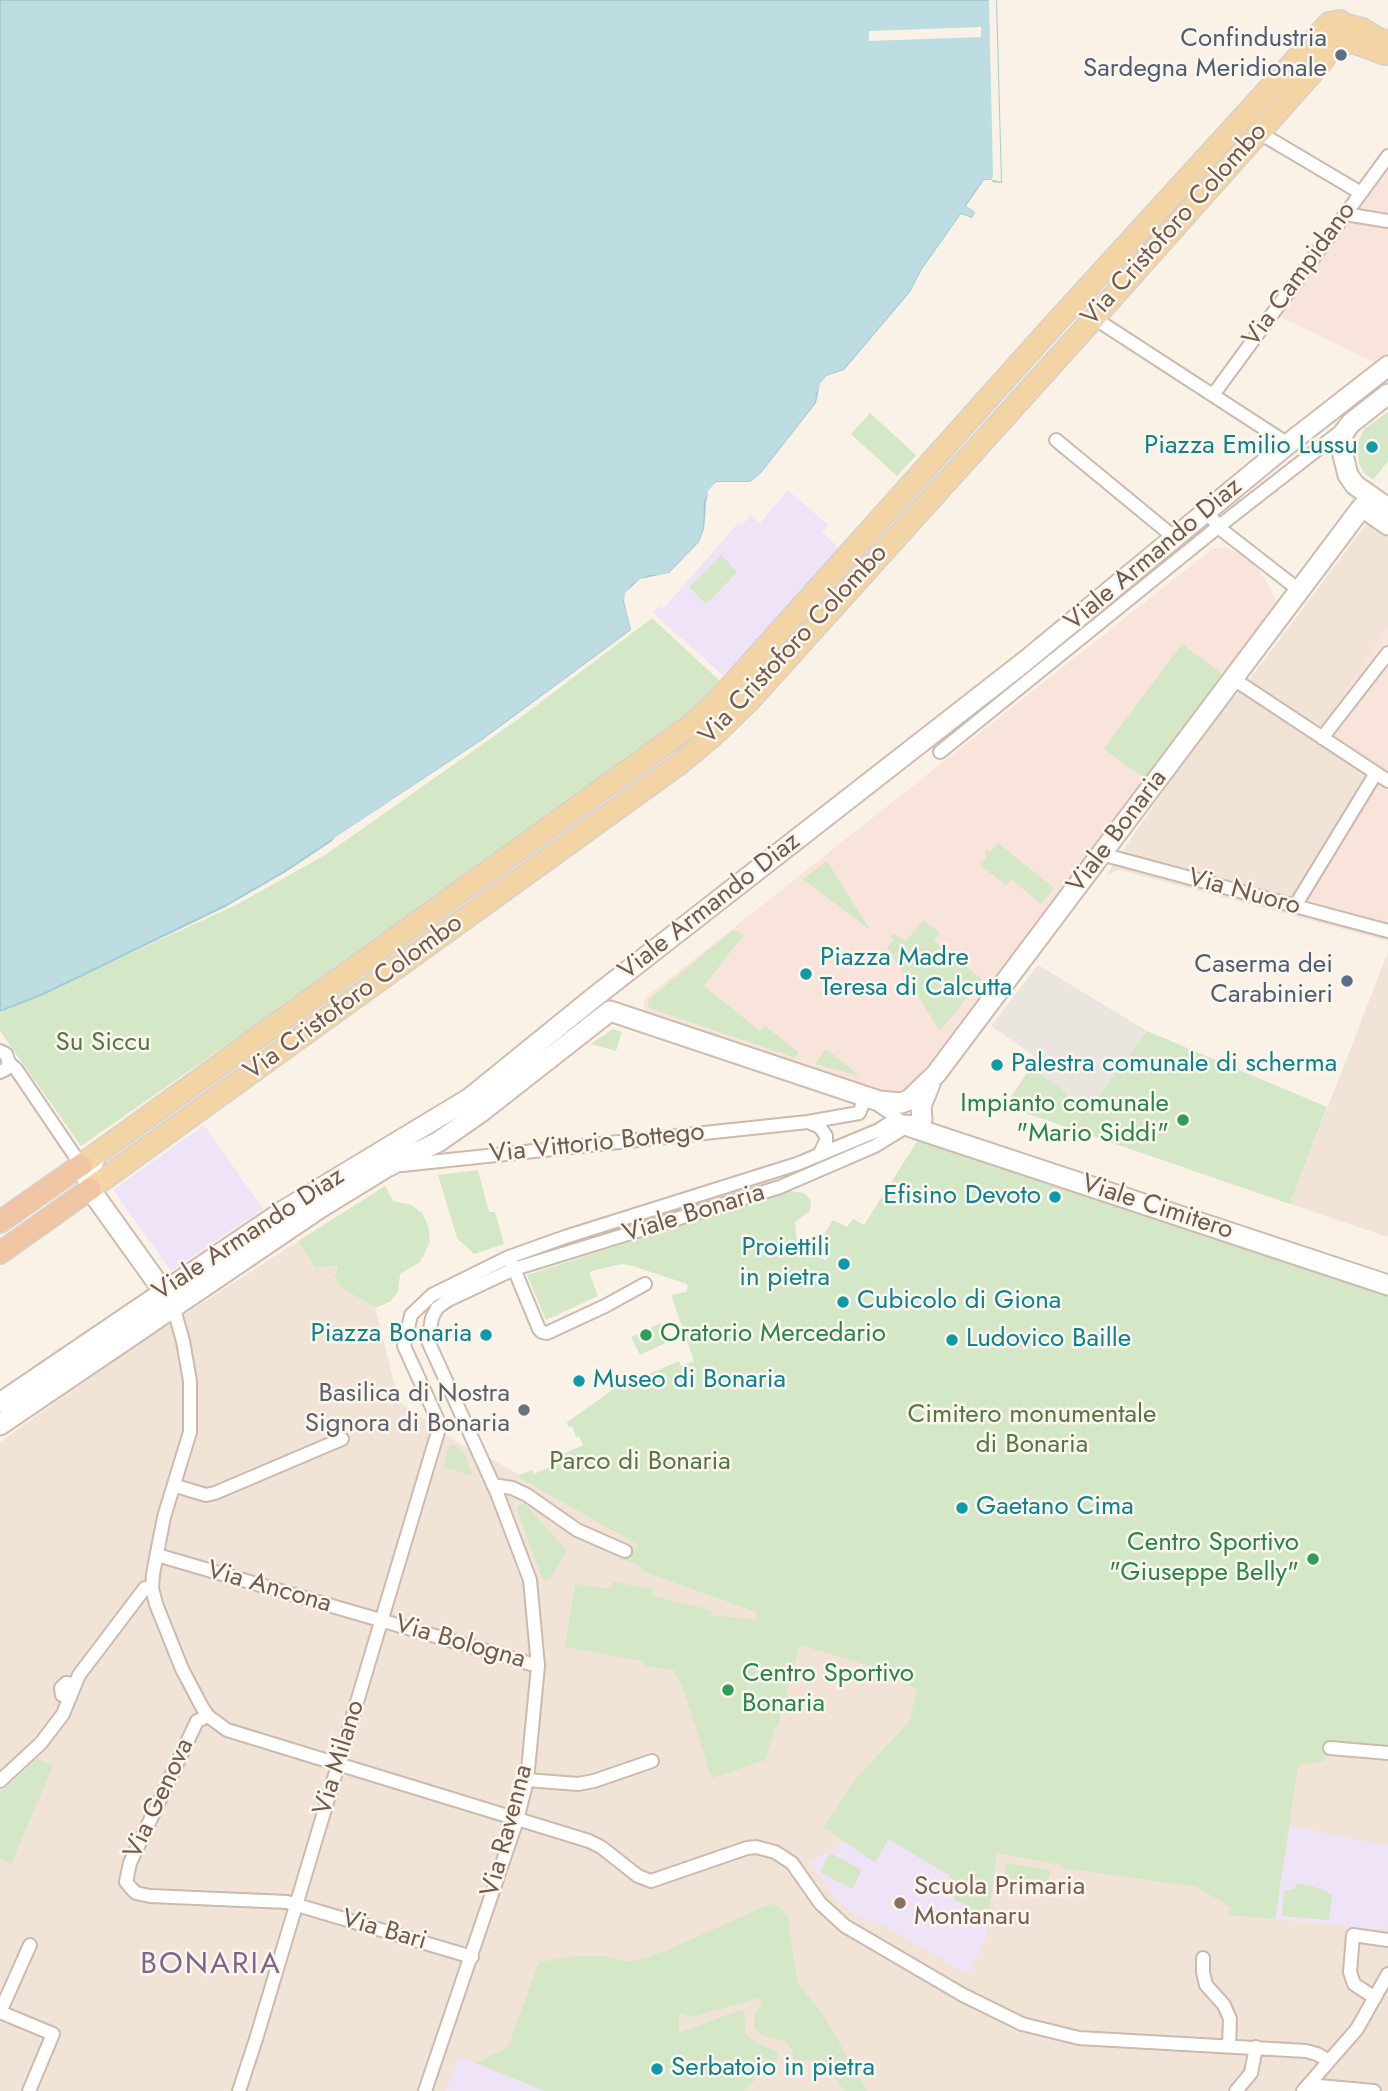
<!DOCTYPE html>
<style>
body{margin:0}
canvas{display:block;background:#faf2e7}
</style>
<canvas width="1388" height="2091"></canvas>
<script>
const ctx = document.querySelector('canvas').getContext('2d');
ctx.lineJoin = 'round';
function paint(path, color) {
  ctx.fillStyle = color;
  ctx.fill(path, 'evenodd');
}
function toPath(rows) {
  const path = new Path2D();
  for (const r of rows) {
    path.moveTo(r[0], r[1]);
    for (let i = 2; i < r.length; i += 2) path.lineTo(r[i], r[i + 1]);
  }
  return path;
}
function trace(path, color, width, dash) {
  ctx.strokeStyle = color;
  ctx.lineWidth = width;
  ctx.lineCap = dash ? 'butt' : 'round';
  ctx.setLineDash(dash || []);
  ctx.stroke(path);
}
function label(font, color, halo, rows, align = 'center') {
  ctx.font = font + ' Jost,sans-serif';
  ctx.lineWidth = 5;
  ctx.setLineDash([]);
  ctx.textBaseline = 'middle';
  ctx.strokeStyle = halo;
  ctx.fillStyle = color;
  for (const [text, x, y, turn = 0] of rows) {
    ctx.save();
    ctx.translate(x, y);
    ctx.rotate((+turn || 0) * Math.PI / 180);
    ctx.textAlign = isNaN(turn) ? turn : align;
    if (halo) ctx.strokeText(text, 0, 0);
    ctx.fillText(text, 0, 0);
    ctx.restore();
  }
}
paint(toPath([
 [1388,495,1388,941,1120,870,1106,875,1206,729,1246,684],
 [1388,952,1388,1237,1290,1204],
 [298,1241,315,1267,338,1266,335,1273,339,1286,375,1308,399,1402,461,1445,497,1462,639,1545,628,1560,643,1567,641,1571,756,1612,1311,1741,1388,1746,1388,2091,0,2091,0,1442,125,1353]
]), '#f1e4d6');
paint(toPath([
 [1386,167,1388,169,1388,360,1381,366,1277,315],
 [1226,547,1253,561,1271,589,1277,604,909,1090,890,1097,645,1011,643,1007,645,998,1212,549],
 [1388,625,1388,768,1323,727],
 [1388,771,1388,922,1304,903]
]), '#f9e4dc');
paint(toPath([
 [1038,965,1147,1031,1089,1109,1080,1107,1071,1101,1062,1089,1030,1068,1037,1058,991,1026]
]), '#ebe5e0');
paint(toPath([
 [788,490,828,525,822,532,839,548,725,677,653,613,659,606,663,609,739,522,742,525,751,515,760,523],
 [204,1125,263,1209,171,1271,113,1190],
 [1290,1826,1388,1846,1388,1926,1382,1930,1275,1919],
 [888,1839,949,1875,954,1899,988,1919,984,1945,967,1974,874,1920,865,1921,855,1915,835,1898,810,1862,845,1842,875,1862],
 [459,2057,545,2091,446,2091]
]), '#efe3f7');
paint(toPath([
 [1388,412,1388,461,1373,480,1364,473,1359,463,1357,445,1364,429],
 [870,413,916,455,897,476,851,434],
 [721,555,737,572,706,604,689,587],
 [652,618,722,683,689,715,323,978,81,1146,4,1037,0,1030,0,1013,236,905,325,855,517,720],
 [1182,644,1222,674,1144,778,1104,749],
 [998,843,1054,888,1041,904,1011,879,1006,885,980,865,987,857,985,854,987,850,990,852],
 [827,861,870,930,803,879],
 [923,920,940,933,934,941,982,979,940,1031,887,947,893,940,891,937,893,934,906,941],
 [733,930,744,934,704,986,760,1031,765,1026,799,1052,795,1058,649,1008,648,1000],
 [613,1029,622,1032,616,1051,591,1044],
 [1147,1031,1327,1107,1290,1204,1005,1106,1030,1068,1062,1089,1071,1101,1080,1107,1089,1109],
 [826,1049,860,1076,815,1064],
 [918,1140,1388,1294,1388,1746,1329,1742,1325,1761,1298,1765,1275,1919,1228,1915,1230,1907,1197,1887,1063,1868,1061,1865,997,1853,988,1919,954,1899,949,1875,888,1839,875,1863,824,1827,853,1782,909,1722,917,1691,899,1675,800,1645,778,1726,776,1726,765,1760,712,1778,682,1686,676,1675,673,1674,677,1671,645,1666,642,1661,565,1647,575,1584,608,1589,613,1582,654,1589,653,1596,702,1608,711,1611,712,1615,757,1620,756,1612,641,1571,642,1567,621,1558,629,1545,637,1548,638,1545,517,1476,532,1470,534,1474,554,1465,552,1459,583,1445,579,1436,576,1437,572,1426,568,1427,567,1422,634,1375,637,1379,679,1361,681,1366,694,1361,671,1295,686,1292,688,1288,687,1284,633,1266,622,1264,596,1270,589,1272,598,1296,546,1320,527,1275,789,1191,804,1193,811,1200,810,1211,795,1222,797,1244,826,1261,829,1255,823,1251,829,1241,822,1237,833,1220,847,1227,853,1219,864,1225],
 [478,1170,489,1212,495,1212,504,1244,474,1254,457,1238,438,1175],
 [385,1186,393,1201,411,1205,422,1213,428,1225,430,1242,420,1262,400,1274,398,1291,391,1301,375,1308,339,1286,335,1276,338,1266,315,1267,298,1241],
 [661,1323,670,1341,640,1355,631,1337],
 [453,1445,465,1454,473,1476,444,1467,449,1446],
 [520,1503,525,1504,567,1551,550,1579,543,1580,518,1513,517,1508],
 [37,1759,53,1766,11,1864,0,1859,0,1793],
 [830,1853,862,1870,852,1889,820,1872],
 [1007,1863,1050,1870,1047,1889,1004,1883],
 [1297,1883,1322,1889,1332,1895,1329,1920,1282,1916,1284,1891,1294,1889],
 [770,1904,778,1906,788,1917,797,1982,824,2016,867,2091,845,2091,821,2061,794,2060,792,2049,786,2042,760,2034,754,2028,754,2014,762,2006,759,1998,692,2017,679,2013,679,2033,740,2010,744,2011,746,2035,761,2045,779,2052,778,2058,769,2065,744,2091,545,2091,476,2063,508,2047,539,1962,576,1956,604,1956,631,1962,665,1951]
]), '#d4e7c6');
const water = toPath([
 [0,0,996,0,1001,182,984,180,966,205,975,212,972,218,961,214,922,269,910,292,844,370,826,376,817,394,816,403,761,473,750,482,716,482,705,501,704,529,699,542,669,573,664,576,649,576,632,585,624,601,631,630,482,740,284,872,225,906,43,994,0,1011,0,0]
]);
paint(water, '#bddde2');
trace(water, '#a4ccd3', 2);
paint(toPath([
 [989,0,996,0,1001,182,993,180,991,183,986,183,971,205,978,211,974,220,962,218,925,271,915,291,854,365,846,373,828,379,824,386,819,405,763,476,751,485,718,485,711,493,707,529,702,544,671,576,665,580,650,580,642,583,629,594,628,601,633,632,471,752,330,845,334,838,482,740,631,630,624,601,625,593,640,579,669,573,699,542,704,529,708,491,716,482,750,482,761,473,816,403,820,384,826,376,844,370,910,292,922,269,961,214,972,218,975,212,966,206,984,180,992,180,993,176],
 [981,27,981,37,869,41,869,31]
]), '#faf2e7');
const minor = toPath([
 [1258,132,1361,193],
 [1345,214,1388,221],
 [1094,318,1288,444],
 [1213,395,1388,156],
 [1056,440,1175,538],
 [1207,510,1218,527,1299,590],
 [1232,678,1388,781],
 [1322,738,1388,653],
 [940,752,1218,527,1345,428],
 [1101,854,1388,931],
 [1295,906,1376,773],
 [0,1051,6,1054,9,1063,6,1069,0,1072],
 [9,1063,16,1069,81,1165],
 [808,1122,820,1127,826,1136,826,1141,820,1153],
 [402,1165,808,1122,859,1113,866,1097],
 [512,1264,539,1329,542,1332,547,1333,605,1306,645,1284],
 [173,1306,183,1341,190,1381,190,1432,164,1517,153,1574,152,1588,156,1604,182,1669,202,1707,208,1716,227,1730,589,1841,601,1847,638,1876,651,1881,747,1848,756,1847,775,1852,792,1863,820,1903,845,1926,963,1995,1022,2024,1079,2038,1306,2051,1317,2054,1329,2061],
 [440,1425,404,1346,411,1315,432,1295,509,1257,565,1237,797,1164,879,1130,897,1118],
 [493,1485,512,1488,527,1495,577,1530,625,1551],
 [176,1486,206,1495,215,1493,342,1439],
 [157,1555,538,1666],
 [70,1698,62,1695,61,1688,66,1683,74,1684],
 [208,1716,197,1721,130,1863,126,1882,131,1888,136,1893,150,1896,287,1902,472,1957],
 [1330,1748,1388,1753],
 [527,1780,578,1784,594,1781,652,1761],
 [0,1781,41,1743,63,1714,79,1675,145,1588,152,1588],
 [1203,1958,1203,1972,1206,1985,1224,2005,1230,2019,1229,2046],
 [1375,1998,1354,1984,1350,1972,1353,1935,1388,1940],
 [0,2012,53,2034,29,2091],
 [0,2012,30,1945],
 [1308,2085,1374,2091],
 [239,2091,256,2039,440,1425],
 [425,2091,517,1820,527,1780,538,1666,530,1580,497,1493,428,1341,432,1318,437,1308,448,1300,514,1269,780,1187,875,1146,906,1127],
 [1236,2091,1251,2073,1256,2047],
 [1303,2091,1357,2029,1388,1974]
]);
const secondary = toPath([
 [1388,394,1351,423,1344,432,1341,447,1348,475,1355,485,1388,508],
 [610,1011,879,1101,889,1108],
 [879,1101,901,1103,909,1100,936,1074,1362,507,1388,525],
 [902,1125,915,1126,922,1119,921,1106,930,1084],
 [911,1127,1388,1285],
 [97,1153,87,1178,90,1189,171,1302],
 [0,1403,283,1211,470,1098,597,995,1024,662,1288,444,1388,366],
 [0,1425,320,1208,387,1167,438,1142,481,1112,610,1011]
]);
const primary = toPath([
 [1326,36,1332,43,1355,43,1385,54],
 [81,1165,694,723,720,698,1050,329,1329,23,1340,21,1346,25,1362,29,1379,39,1388,42],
 [90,1189,679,764,715,734,749,701,1094,318,1321,63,1334,44]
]);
const trunk = toPath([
 [0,1222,81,1165],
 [0,1253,90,1189]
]);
trace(minor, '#cbbaae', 16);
trace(secondary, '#cfbcaf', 23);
trace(primary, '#d7d1cd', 24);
trace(trunk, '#d7d1cd', 24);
trace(minor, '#fff', 12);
trace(secondary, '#fff', 19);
trace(primary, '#f3d4a5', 21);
trace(trunk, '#f0c5a4', 21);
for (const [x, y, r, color] of [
 [1341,55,7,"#5c6f8a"],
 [1372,447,7,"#0f9aa8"],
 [806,974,7,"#0f9aa8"],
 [1347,981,7,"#5c6f8a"],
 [997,1065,7,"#0f9aa8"],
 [1183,1120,7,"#2e9e5b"],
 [1055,1197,7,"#0f9aa8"],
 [844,1264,7,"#0f9aa8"],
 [843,1302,7,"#0f9aa8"],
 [486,1335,7,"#0f9aa8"],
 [646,1335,7,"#2e9e5b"],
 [952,1340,7,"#0f9aa8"],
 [579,1381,7,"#0f9aa8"],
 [524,1410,7,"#6b7280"],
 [962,1508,7,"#0f9aa8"],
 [1313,1559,7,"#2e9e5b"],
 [728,1690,7,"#2e9e5b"],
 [900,1903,7,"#8d6e63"],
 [657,2069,7,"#0f9aa8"]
]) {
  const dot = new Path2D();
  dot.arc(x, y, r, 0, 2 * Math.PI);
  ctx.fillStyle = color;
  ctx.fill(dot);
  trace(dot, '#fdf6ed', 2.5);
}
label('26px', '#4e5e75', '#fdf6ed', [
 ["Confindustria",1327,40],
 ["Sardegna Meridionale",1327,70],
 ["Caserma dei",1333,966],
 ["Carabinieri",1333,996]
], 'right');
label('26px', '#715a4e', '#fdf6ed', [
 ["Via Cristoforo Colombo",1175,225,-48],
 ["Via Campidano",1300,275,-54],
 ["Viale Armando Diaz",1154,555,-40],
 ["Via Cristoforo Colombo",794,645,-47],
 ["Viale Bonaria",1118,832,-53],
 ["Via Nuoro",1244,893,15],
 ["Viale Armando Diaz",710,907,-38],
 ["Via Cristoforo Colombo",354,998,-36],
 ["Via Vittorio Bottego",597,1144,-6],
 ["Viale Cimitero",1157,1208,18],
 ["Viale Bonaria",694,1214,-17],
 ["Viale Armando Diaz",249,1235,-33],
 ["Via Ancona",269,1588,16],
 ["Via Bologna",460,1643,16],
 ["Via Milano",340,1758,-73],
 ["Via Genova",160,1799,-65],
 ["Via Ravenna",508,1831,-75],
 ["Via Bari",384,1931,16]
]);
label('26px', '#0d838f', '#fdf6ed', [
 ["Piazza Emilio Lussu",1358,447,"right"],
 ["Piazza Madre",820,959],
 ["Teresa di Calcutta",820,989],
 ["Palestra comunale di scherma",1011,1065],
 ["Efisino Devoto",1041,1197,"right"],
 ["Proiettili",830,1249,"right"],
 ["in pietra",830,1279,"right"],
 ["Cubicolo di Giona",857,1302],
 ["Piazza Bonaria",472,1335,"right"],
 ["Ludovico Baille",966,1340],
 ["Museo di Bonaria",593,1381],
 ["Gaetano Cima",976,1508],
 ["Serbatoio in pietra",671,2069]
], 'left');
label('26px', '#557647', '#fdf6ed', [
 ["Su Siccu",103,1044],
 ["Cimitero monumentale",1032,1416],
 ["di Bonaria",1032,1446],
 ["Parco di Bonaria",640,1463]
]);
label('26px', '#27864d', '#fdf6ed', [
 ["Impianto comunale",1169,1105],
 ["\"Mario Siddi\"",1169,1135],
 ["Oratorio Mercedario",660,1335,"left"],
 ["Centro Sportivo",1299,1544],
 ["\"Giuseppe Belly\"",1299,1574],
 ["Centro Sportivo",742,1675,"left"],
 ["Bonaria",742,1705,"left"]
], 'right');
label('26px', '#5b616d', '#fdf6ed', [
 ["Basilica di Nostra",510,1395],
 ["Signora di Bonaria",510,1425]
], 'right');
label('26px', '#785e54', '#fdf6ed', [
 ["Scuola Primaria",914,1888],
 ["Montanaru",914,1918]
], 'left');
ctx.letterSpacing = '2px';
label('30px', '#7f668d', '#fdf6ed', [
 ["BONARIA",211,1966]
]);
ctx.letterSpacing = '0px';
</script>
